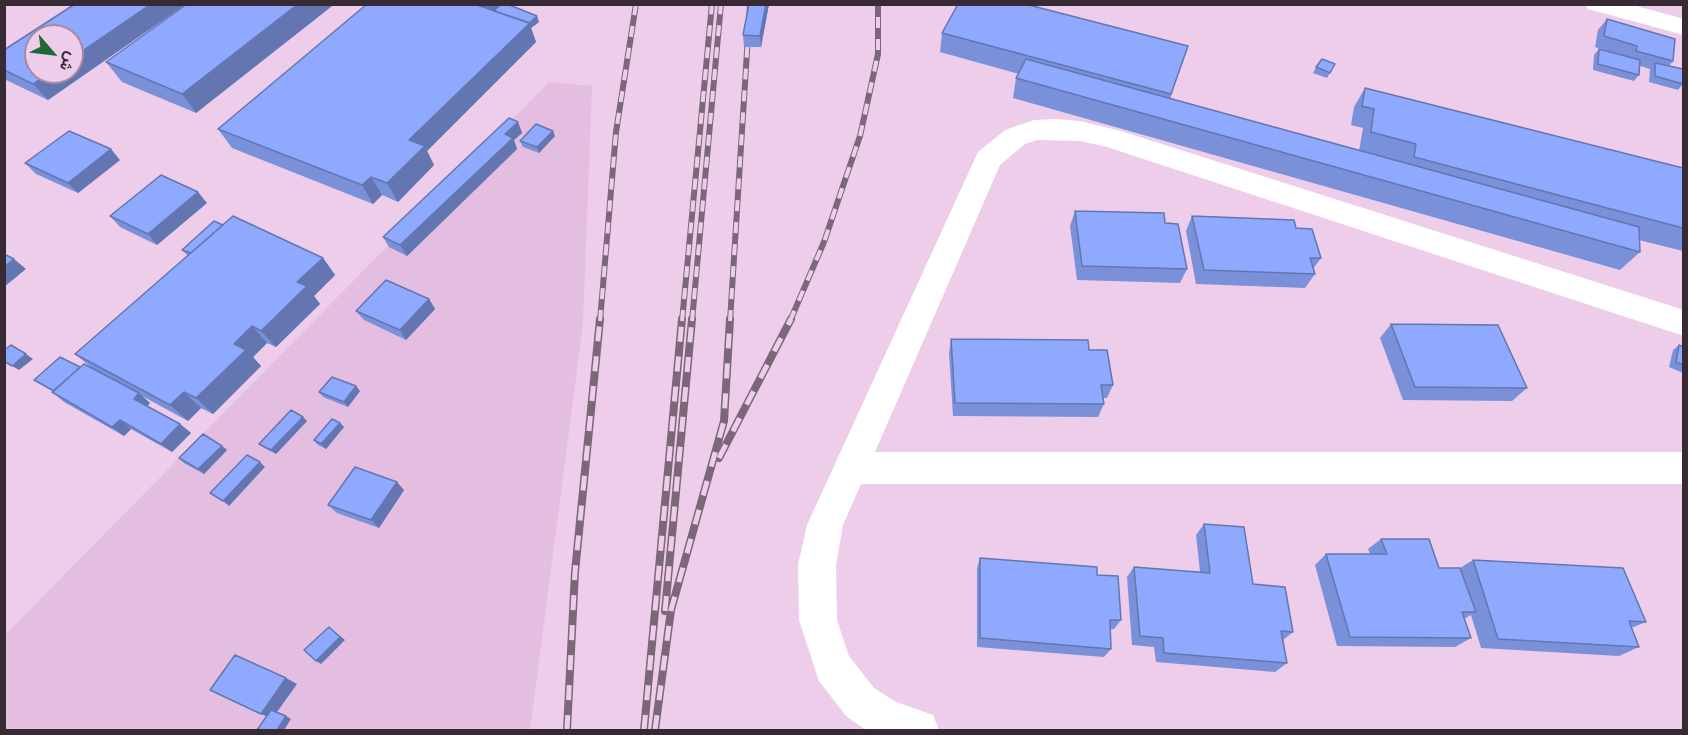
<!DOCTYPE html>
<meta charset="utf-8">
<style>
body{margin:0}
#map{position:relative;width:1688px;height:735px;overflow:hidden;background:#eecdea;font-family:Figtree,Vazirmatn,sans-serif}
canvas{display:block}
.frame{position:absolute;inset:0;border:6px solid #372a35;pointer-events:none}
.north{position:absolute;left:24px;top:24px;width:60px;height:60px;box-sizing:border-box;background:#eecdea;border:2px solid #a58ca2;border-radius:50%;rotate:118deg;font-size:16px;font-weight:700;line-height:24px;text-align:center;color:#372a35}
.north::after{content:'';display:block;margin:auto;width:21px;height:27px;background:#1f6734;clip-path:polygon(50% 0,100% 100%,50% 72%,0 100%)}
</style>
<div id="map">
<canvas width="1688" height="735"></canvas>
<div class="frame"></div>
<div class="north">ش</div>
</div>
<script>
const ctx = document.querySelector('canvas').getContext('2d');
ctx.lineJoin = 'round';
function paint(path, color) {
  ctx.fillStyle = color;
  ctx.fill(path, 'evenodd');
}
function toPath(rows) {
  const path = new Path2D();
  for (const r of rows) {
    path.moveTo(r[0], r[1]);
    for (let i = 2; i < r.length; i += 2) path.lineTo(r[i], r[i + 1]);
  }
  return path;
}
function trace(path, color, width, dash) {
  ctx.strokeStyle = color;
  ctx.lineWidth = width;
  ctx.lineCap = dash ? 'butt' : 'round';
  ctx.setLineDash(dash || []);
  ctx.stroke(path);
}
paint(toPath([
 [549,82,592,86,583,324,530,730,5,730,5,635]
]), '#e3bee0');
paint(toPath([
 [1585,4,1629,4,1684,19,1684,35,1588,9,1585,4],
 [1055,119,1080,121,1121,131,1684,310,1684,336,1107,147,1080,141,1037,140,1025,144,1000,165,875,452,1684,452,1684,484,861,484,843,525,836,565,837,620,849,656,874,688,896,702,933,715,939,730,866,730,846,716,819,681,799,620,798,565,807,525,978,152,1005,130,1034,120,1055,119]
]), '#fff');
const railFar1 = toPath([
 [600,321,616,132,636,4],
 [682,321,712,4],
 [692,321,721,4],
 [730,321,750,4],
 [790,321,824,242,860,136,878,54,878,4]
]);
const rail = toPath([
 [719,458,791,319],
 [665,611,692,319],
 [567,730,575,572,600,319],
 [644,730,682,319],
 [655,730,671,610,724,421,730,319]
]);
trace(railFar1, '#7b6778', 6);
trace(rail, '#7b6778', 8);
trace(railFar1, '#eecdea', 4, [11]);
trace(rail, '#eecdea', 5, [15]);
paint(toPath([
 [75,4,186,4,48,100,4,79,4,50],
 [749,4,769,4,761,47,744,47,743,35],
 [332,6,196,113,122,82,106,62],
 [1607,19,1673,61,1669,66,1683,84,1678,90,1649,82,1650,69,1640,66,1639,75,1634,81,1593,70,1594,55,1599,49,1617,54,1595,47,1598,30],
 [539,22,531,28,536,42,427,151,434,165,398,202,382,195,373,204,232,148,218,129],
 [942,33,1188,46,1170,99,1359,151,1363,128,1351,125,1354,107,1365,88,1683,168,1683,251,1639,240,1640,252,1620,270,1013,98,1016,78,1019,74,940,52],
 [1335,64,1327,78,1313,73,1316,67],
 [518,122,522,133,514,140,517,149,407,256,389,247,383,237],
 [555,136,539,153,523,147,520,141],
 [120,160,78,193,36,174,25,163],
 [207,203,157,245,120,227,110,216],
 [1075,211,1165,223,1187,269,1180,283,1077,280,1070,226],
 [1192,216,1296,228,1321,258,1313,269,1315,274,1305,288,1196,284,1186,231],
 [223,225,323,258,335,275,314,296,320,304,276,347,267,343,253,357,261,366,213,414,201,408,188,421,142,396,150,403,147,406,180,424,191,433,172,452,131,429,124,436,64,402,52,392,53,391,34,380,80,367,92,368,75,354,188,256,182,250],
 [429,299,435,309,406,340,364,320,356,311],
 [1391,324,1527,388,1512,401,1403,400,1380,338],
 [951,339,1089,350,1113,385,1107,398,1103,398,1104,404,1098,417,953,416,949,353],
 [1679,345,1683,347,1683,373,1669,367,1673,350],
 [360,391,348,407,323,397,319,392],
 [307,421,276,454,264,448,259,444],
 [340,423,344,427,326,449,318,445,314,440],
 [222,446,227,450,204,474,184,463,179,458],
 [404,490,379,528,337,513,328,505],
 [1204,524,1293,632,1283,640,1287,663,1275,672,1156,662,1154,647,1132,645,1127,577,1134,567,1200,572,1196,535],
 [1381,539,1439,568,1460,568,1473,560,1646,622,1631,628,1639,647,1619,656,1481,648,1471,615,1464,619,1471,638,1455,647,1337,646,1315,565,1326,554,1370,554,1368,549],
 [980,558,1097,575,1121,620,1114,629,1110,629,1111,649,1104,657,977,647,977,568]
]), '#7a91da');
paint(toPath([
 [151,4,186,4,48,100,33,84,51,72,72,72,72,58],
 [298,4,331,4,332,6,196,113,182,94],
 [478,4,501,4,491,18,477,5],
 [766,4,769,4,761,47,760,36],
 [537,16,539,22,531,28,536,42,427,151,434,165,398,202,387,183,409,140],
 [518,122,522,133,514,140,517,149,407,256,400,245,505,134],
 [553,131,555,136,539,153,537,147],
 [111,149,120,160,78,193,68,183],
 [371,177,382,195,373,204,362,185],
 [198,192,207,203,157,245,148,234],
 [323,258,335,275,314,296,320,304,276,347,261,331,297,282],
 [14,259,26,269,4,287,4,267],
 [429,299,435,309,406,340,400,330],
 [252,326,267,343,253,357,261,366,213,414,196,398,234,344],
 [26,354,33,359,19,370,12,366],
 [356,386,360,391,348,407,344,402],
 [184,392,201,408,188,421,170,405],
 [139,393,150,403,145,408,134,399],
 [303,417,307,421,276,454,271,450],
 [120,420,131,429,124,436,112,427],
 [340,423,344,427,326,449,321,444],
 [180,424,191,433,172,452,161,444],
 [222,446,227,450,204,474,198,469],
 [260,462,265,467,229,506,223,501],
 [397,482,404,490,379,528,371,520],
 [329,627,345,640,321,664,316,661],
 [286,678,297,684,272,719,261,714],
 [286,716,291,719,284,730,277,730]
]), '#6376b1');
const building = toPath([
 [75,4,151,4,72,58,72,36,36,36,36,72,51,72,33,84,4,70,4,50,75,4],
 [187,4,298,4,182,94,106,62,187,4],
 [367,4,478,4,477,5,530,23,409,140,425,146,387,183,371,177,362,185,218,129,367,4],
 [501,4,507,4,537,16,529,23,494,11,501,4],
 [749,4,766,4,760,36,743,35,749,4],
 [958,4,1025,4,1188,46,1171,94,942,33,958,4],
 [1607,19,1675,39,1673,61,1636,51,1637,46,1604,36,1607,19],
 [1599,49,1640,60,1639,75,1598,64,1599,49],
 [1026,59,1639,227,1640,252,1016,78,1026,59],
 [1322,59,1335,64,1330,73,1316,67,1322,59],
 [1655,63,1683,69,1683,84,1655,76,1655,63],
 [1365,88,1683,168,1683,228,1414,157,1416,144,1371,132,1374,109,1362,106,1365,88],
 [509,118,518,122,505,134,513,138,400,245,383,237,509,118],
 [536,124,553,131,537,147,520,141,536,124],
 [69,131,111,149,68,183,25,163,69,131],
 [161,175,198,192,148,234,110,216,161,175],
 [1075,211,1164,213,1165,223,1178,224,1187,269,1082,266,1075,211],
 [233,216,323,258,297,282,307,286,261,331,252,326,234,344,246,350,196,398,184,392,170,405,75,354,233,216],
 [1192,216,1294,220,1296,228,1312,229,1321,258,1310,258,1315,274,1204,270,1192,216],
 [214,221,223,225,191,253,182,250,214,221],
 [4,254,14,259,4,267,4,254],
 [386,280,429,299,400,330,356,311,386,280],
 [1391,324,1498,325,1527,388,1415,387,1391,324],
 [951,339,1088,340,1089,350,1107,350,1113,385,1101,385,1104,404,955,403,951,339],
 [11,345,26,354,12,366,4,361,4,350,11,345],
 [1679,345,1683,347,1683,365,1676,362,1679,345],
 [60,357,80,367,54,391,34,380,60,357],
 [84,364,139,393,134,399,180,424,161,444,120,420,112,427,52,392,84,364],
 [332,377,356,386,344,402,319,392,332,377],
 [291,410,303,417,271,450,259,444,291,410],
 [332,419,340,423,321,444,314,440,332,419],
 [203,434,222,446,198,469,179,458,203,434],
 [247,455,260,462,223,501,210,493,247,455],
 [355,467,397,482,371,520,328,505,355,467],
 [1204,524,1244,527,1253,584,1285,587,1293,632,1281,631,1287,663,1164,653,1163,638,1140,636,1134,567,1210,573,1204,524],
 [1381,539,1429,539,1439,568,1460,568,1476,612,1462,612,1471,638,1350,637,1326,554,1387,554,1381,539],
 [980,558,1097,567,1097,575,1118,576,1121,620,1110,620,1111,649,980,638,980,558],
 [1473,560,1623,568,1646,622,1629,621,1639,647,1498,639,1473,560],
 [329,627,340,637,316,661,304,650,329,627],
 [235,655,286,678,261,714,210,690,235,655],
 [271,710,286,716,277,730,257,730,271,710]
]);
paint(building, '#8ea9fd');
trace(building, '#6376b1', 1.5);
</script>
